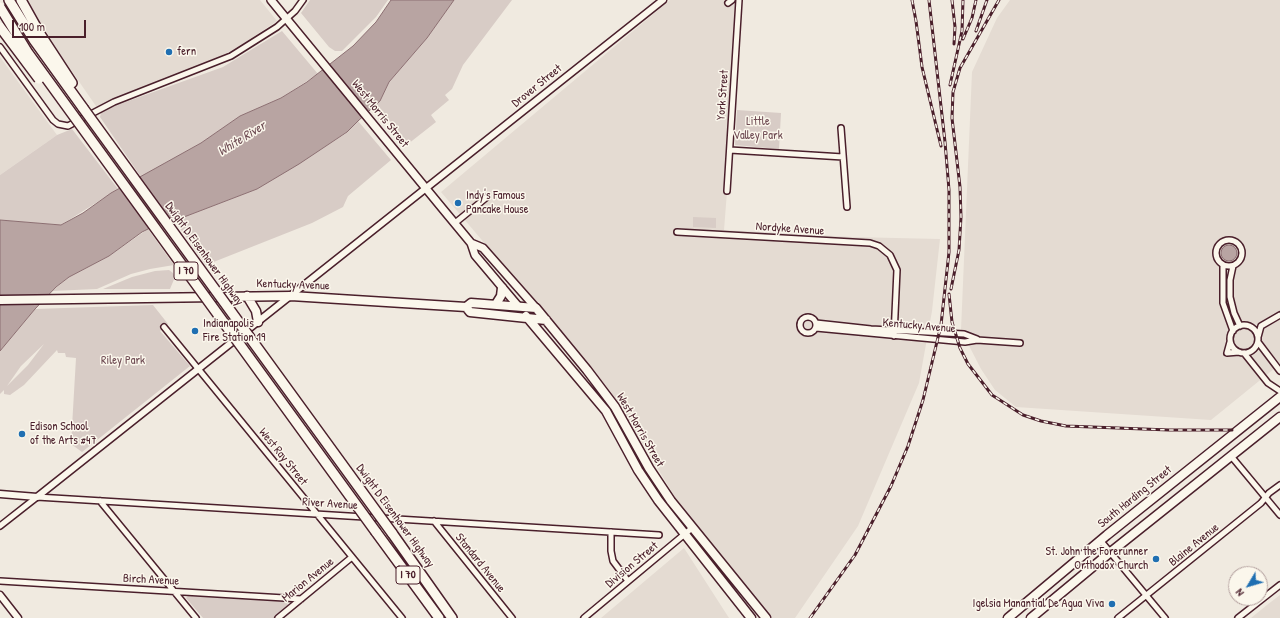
<!DOCTYPE html>
<style>
body{margin:0}
#map{position:relative;width:1280px;height:618px;overflow:hidden;background:#f0eae0;font-family:"Patrick Hand",sans-serif}
canvas{display:block}
.north{position:absolute;left:1228px;top:566px;width:40px;height:40px;box-sizing:border-box;background:#fbf7ec;border:1px solid #b4a19f;border-radius:50%;rotate:232deg;font-size:11px;font-weight:700;line-height:16px;text-align:center;color:#4a1f2b}
.north::after{content:'';display:block;margin:auto;width:14px;height:18px;background:#1f6fb2;clip-path:polygon(50% 0,100% 100%,50% 72%,0 100%)}
.scale{position:absolute;left:12px;top:20px;width:74px;height:18px;box-sizing:border-box;border:2px solid #4a1f2b;border-top:0;padding-left:5px;font-size:12px;line-height:14px;white-space:nowrap;color:#4a1f2b;-webkit-text-stroke:3px #fbf7ec;paint-order:stroke}
</style>
<div id="map">
<canvas width="1280" height="618"></canvas>
<div class="north">N</div>
<div class="scale">100 m</div>
</div>
<script>
const ctx = document.querySelector('canvas').getContext('2d');
ctx.lineJoin = 'round';
function paint(path, color) {
  ctx.fillStyle = color;
  ctx.fill(path, 'evenodd');
}
function toPath(rows) {
  const path = new Path2D();
  for (const r of rows) {
    if (r.length === 3) {
      path.moveTo(r[0] + r[2], r[1]);
      path.arc(r[0], r[1], r[2], 0, 2 * Math.PI);
      continue;
    }
    path.moveTo(r[0], r[1]);
    for (let i = 2; i < r.length; i += 2) path.lineTo(r[i], r[i + 1]);
  }
  return path;
}
function trace(path, color, width, dash) {
  ctx.strokeStyle = color;
  ctx.lineWidth = width;
  ctx.lineCap = dash ? 'butt' : 'round';
  ctx.setLineDash(dash || []);
  ctx.stroke(path);
}
function label(font, color, halo, rows, align = 'center') {
  ctx.font = font + ' "Patrick Hand",sans-serif';
  ctx.lineWidth = 3;
  ctx.setLineDash([]);
  ctx.textBaseline = 'middle';
  ctx.strokeStyle = halo;
  ctx.fillStyle = color;
  for (const [text, x, y, turn = 0] of rows) {
    ctx.save();
    ctx.translate(x, y);
    ctx.rotate((+turn || 0) * Math.PI / 180);
    ctx.textAlign = isNaN(turn) ? turn : align;
    if (halo) ctx.strokeText(text, 0, 0);
    ctx.fillText(text, 0, 0);
    ctx.restore();
  }
}
paint(toPath([
 [27,0,260,0,277,21,238,47,209,63,98,109,60,54],
 [670,0,742,0,724,230,852,237,940,239,932,311,919,383,858,526,795,618,770,618,683,510,611,392,441,192],
 [1010,0,1280,0,1280,364,1211,420,1016,407,995,390,981,369,961,330,972,72,997,18],
 [0,57,57,135,0,175],
 [684,548,729,618,601,618],
 [1280,595,1280,618,1251,618,1267,605]
]), '#e4dbd2');
paint(toPath([
 [310,0,388,0,376,17,342,51,335,51,329,47,301,13],
 [454,0,512,0,463,65,452,89,445,95,449,100,431,115,436,122,408,144,376,104,380,101,389,82,427,38],
 [282,31,318,74,281,98,240,116,201,143,141,177,100,117,101,113,109,108,223,67],
 [737,110,781,113,779,149,735,145],
 [358,121,391,160,348,196,343,207,312,223,206,265,172,217,184,217,257,189,345,134],
 [72,129,118,189,61,225,0,220,0,175,57,135],
 [693,217,716,218,716,228,693,227],
 [148,229,174,265,150,269,131,274,97,289,52,291,69,277,109,256],
 [169,270,173,273,175,277,170,289,103,289,132,277,155,271],
 [153,305,168,324,160,331,190,366,82,452,71,444,76,358,66,357,65,353,58,353,57,350,24,385,10,395,4,394,4,390,0,394,0,351,35,309],
 [44,344,28,365,7,386,21,366],
 [188,596,286,601,288,605,274,618,203,618,186,598]
]), '#d8ccc6');
const water = toPath([
 [391,0,454,0,427,38,389,82,380,101,358,121,347,132,299,164,257,189,184,217,172,217,142,232,109,256,69,277,56,287,35,309,0,351,0,220,61,225,83,213,111,193,201,143,240,116,281,98,307,82,353,46,376,22,391,0],
 [1229,253,8]
]);
paint(water, '#b8a4a2');
trace(water, '#8c6f72', 1);
const minor = toPath([
 [728,3,732,0],
 [0,47,53,120,58,124,68,126,114,102,231,56,277,27,295,11,303,0],
 [841,128,847,207],
 [730,150,843,157],
 [727,191,739,0],
 [455,223,487,197],
 [677,232,870,243,879,246,890,255,897,270,894,336],
 [1229,253,13],
 [1223,265,1223,303,1233,331],
 [1233,266,1230,280,1230,297,1234,313,1240,326],
 [808,325,8],
 [816,323,871,329,964,334,977,339],
 [1244,339,14],
 [164,327,402,618],
 [816,328,965,342,977,340,1020,343],
 [1258,337,1261,326,1280,315],
 [1230,342,1227,353,1239,352],
 [1258,342,1280,371],
 [1244,353,1268,383,1280,391],
 [1231,456,1280,515],
 [100,501,196,618],
 [434,521,512,618],
 [0,526,37,497,659,535],
 [611,532,611,551,613,561,628,581],
 [1100,540,1165,618],
 [0,581,301,599],
 [278,618,352,557],
 [584,618,692,528],
 [1118,618,1261,503,1269,493,1280,485],
 [1238,618,1280,585]
]);
const tertiary = toPath([
 [0,494,37,497,663,0],
 [0,595,18,618]
]);
const secondary = toPath([
 [271,0,442,208,471,243,475,255,518,306],
 [471,243,483,248,536,308]
]);
const primary = toPath([
 [247,296,256,311,258,322],
 [0,300,291,296,466,307,470,312,546,320],
 [496,304,501,296,502,288],
 [466,307,471,303,536,308,587,370,615,407,649,468,671,501,766,618],
 [526,316,606,411,638,470,658,500,751,618],
 [1008,618,1107,535,1280,397],
 [1031,618,1107,555,1280,417]
]);
const motorway = toPath([
 [9,0,34,40,83,108],
 [21,0,40,34,72,83],
 [376,532,439,618],
 [392,533,452,618]
]);
trace(minor, '#4a1f2b', 8);
trace(tertiary, '#4a1f2b', 9);
trace(secondary, '#4a1f2b', 10);
trace(primary, '#4a1f2b', 11);
trace(motorway, '#4a1f2b', 12);
trace(minor, '#fbf7ec', 5);
trace(tertiary, '#fbf7ec', 6);
trace(secondary, '#fbf7ec', 7);
trace(primary, '#fbf7ec', 8);
trace(motorway, '#fbf7ec', 9);
const rail = toPath([
 [912,0,916,21,922,67,941,146],
 [952,0,955,27,954,44],
 [976,31,987,0],
 [963,39,972,18,976,0],
 [950,85,962,31,963,0],
 [951,289,959,250,961,217,960,187,952,118,953,92,960,68,999,0],
 [949,294,952,322,960,348,968,364,992,395,1023,415,1041,421,1066,426,1169,430,1232,430],
 [810,618,855,555,891,486,908,446,923,400,941,325,949,252,949,190,945,142,929,0]
]);
trace(rail, '#4a1f2b', 3);
trace(rail, '#fbf7ec', 1.5, [4.5]);
const motorwayBridge = toPath([
 [0,7,28,53,376,532],
 [0,27,39,79],
 [83,108,392,533]
]);
trace(motorwayBridge, '#4a1f2b', 12, []);
trace(motorwayBridge, '#fbf7ec', 9);
for (const [x, y, r, color] of [
 [169,52,4,"#1f6fb2"],
 [458,203,4,"#1f6fb2"],
 [195,331,4,"#1f6fb2"],
 [22,434,4,"#1f6fb2"],
 [1156,559,4,"#1f6fb2"],
 [1112,604,4,"#1f6fb2"]
]) {
  const dot = new Path2D();
  dot.arc(x, y, r, 0, 2 * Math.PI);
  ctx.fillStyle = color;
  ctx.fill(dot);
  trace(dot, '#fbf7ec', 1.5);
}
for (const [x, y, w] of [
 [186,271,24],
 [408,575,24]
]) {
  const box = new Path2D();
  box.roundRect(x - w / 2, y - 9, w, 18, 3);
  ctx.fillStyle = '#fbf7ec';
  ctx.fill(box);
  trace(box, '#4a1f2b', 1);
}
label('bold 11px', '#4a1f2b', null, [
 ["I 70",186,271],
 ["I 70",408,575]
]);
label('12px', '#4a1f2b', '#fbf7ec', [
 ["fern",177,52],
 ["Indy's Famous",466,196],
 ["Pancake House",466,210],
 ["Indianapolis",203,324],
 ["Fire Station 19",203,338],
 ["Edison School",30,427],
 ["of the Arts #47",30,441],
 ["St. John the Forerunner",1148,552,"right"],
 ["Orthodox Church",1148,566,"right"],
 ["Igelsia Manantial De Agua Viva",1104,604,"right"]
], 'left');
label('12px', '#4a1f2b', '#fbf7ec', [
 ["Drover Street",537,86,-39],
 ["York Street",723,95,-86],
 ["West Morris Street",380,114,51],
 ["Nordyke Avenue",790,229,4],
 ["Dwight D Eisenhower Highway",204,254,54],
 ["Kentucky Avenue",293,285,2],
 ["Kentucky Avenue",919,326,5],
 ["West Morris Street",640,430,60],
 ["West Ray Street",283,457,51],
 ["South Harding Street",1135,497,-39],
 ["River Avenue",330,504,4],
 ["Dwight D Eisenhower Highway",395,516,54],
 ["Blaine Avenue",1194,545,-39],
 ["Standard Avenue",480,563,51],
 ["Division Street",632,565,-40],
 ["Birch Avenue",151,580,3],
 ["Marion Avenue",308,580,-39]
]);
label('12px', '#6e4a52', '#fbf7ec', [
 ["Little",758,122],
 ["Valley Park",758,136],
 ["Riley Park",123,361]
]);
label('italic 13px', '#704e55', '#fbf7ec', [
 ["White River",242,139,-32]
]);
</script>
